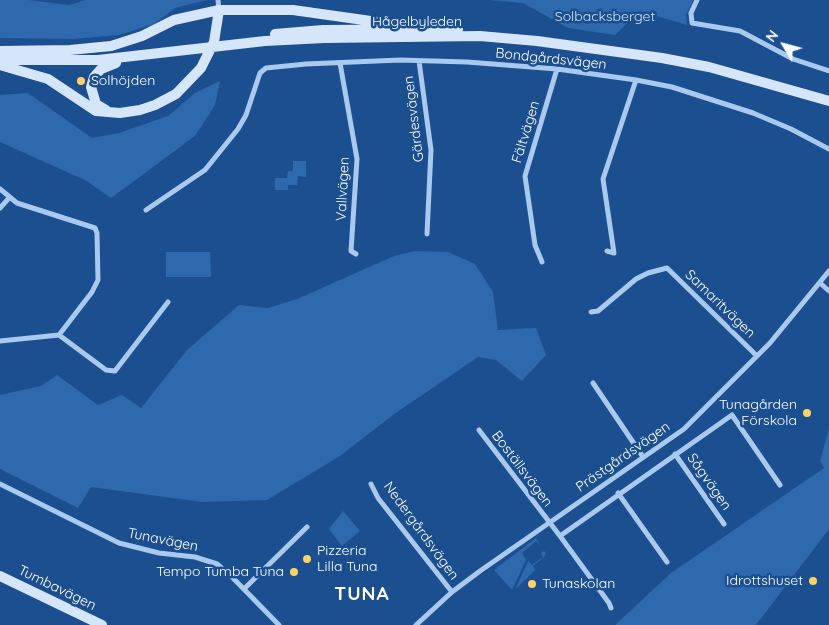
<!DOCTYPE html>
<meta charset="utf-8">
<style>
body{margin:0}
#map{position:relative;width:829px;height:625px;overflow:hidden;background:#1b4f8f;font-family:Quicksand,sans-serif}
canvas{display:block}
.north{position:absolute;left:759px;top:20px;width:50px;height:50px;-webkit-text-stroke:4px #1b4f8f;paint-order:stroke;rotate:307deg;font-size:14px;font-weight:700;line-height:20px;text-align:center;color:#fff}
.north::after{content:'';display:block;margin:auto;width:18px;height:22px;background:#fff;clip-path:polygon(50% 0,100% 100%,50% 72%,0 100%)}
</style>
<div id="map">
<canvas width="829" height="625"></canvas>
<div class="north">N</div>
</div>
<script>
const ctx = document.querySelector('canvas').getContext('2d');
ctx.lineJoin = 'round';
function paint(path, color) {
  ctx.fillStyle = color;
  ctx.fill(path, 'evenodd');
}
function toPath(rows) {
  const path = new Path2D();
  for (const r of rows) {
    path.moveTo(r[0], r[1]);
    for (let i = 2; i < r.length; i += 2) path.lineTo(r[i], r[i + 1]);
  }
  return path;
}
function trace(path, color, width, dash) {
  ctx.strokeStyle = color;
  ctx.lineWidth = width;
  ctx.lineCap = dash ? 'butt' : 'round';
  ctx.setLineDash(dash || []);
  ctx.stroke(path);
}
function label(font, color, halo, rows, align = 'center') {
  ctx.font = font + ' Quicksand,sans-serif';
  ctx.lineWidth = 5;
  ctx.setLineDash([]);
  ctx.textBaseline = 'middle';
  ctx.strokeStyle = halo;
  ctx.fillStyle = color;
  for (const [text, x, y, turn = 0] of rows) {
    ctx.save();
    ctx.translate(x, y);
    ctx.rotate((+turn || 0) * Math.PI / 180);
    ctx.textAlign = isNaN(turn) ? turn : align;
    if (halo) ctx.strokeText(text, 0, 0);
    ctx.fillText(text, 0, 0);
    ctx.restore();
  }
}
paint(toPath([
 [0,0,29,0,69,5,86,0,207,0,175,8,154,24,119,35,73,39,0,38],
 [489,0,693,0,686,15,687,25,640,11,615,35,568,28,523,3],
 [220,81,215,105,195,136,111,198,87,181,0,142,0,95,28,93,92,138,119,133,168,116,195,93],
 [293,161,306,161,306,177,298,176,297,185,288,185,288,190,275,190,275,178,287,178,288,171,293,171],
 [415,251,448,252,475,264,493,292,498,330,536,328,546,355,522,381,496,360,478,357,393,415,340,456,267,500,202,502,91,487,78,508,0,469,0,395,41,386,57,375,98,405,122,395,141,408,187,350,239,305,268,308,297,299,394,256],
 [166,252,210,252,211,277,166,277],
 [829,428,829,529,756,625,615,625,671,573,824,468,820,461],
 [343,511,360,531,342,546,329,529],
 [536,538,540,545,536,541,522,553,526,560,512,590,494,570],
 [544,551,546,553,544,557,533,566,535,570,515,590,528,561,532,565,543,557,541,553]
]), '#2e69ad');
trace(toPath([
 [218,0,219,10],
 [697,0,691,13,692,23,740,31,793,59,829,71],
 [419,61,431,150,427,234],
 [340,63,357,159,351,251,356,254],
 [0,189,17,203,95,228,97,233,98,280,92,292,59,335,0,341],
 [0,208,9,198],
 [146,210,205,170,238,129,246,115,260,73,266,68,306,64,400,60,467,62,557,69,636,80,672,87,753,113,791,129,829,149],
 [607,251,614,253,603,179,636,80],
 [542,262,535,245,525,176,557,69],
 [820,283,829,291],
 [591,312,598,311,636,279,648,273,667,268,757,356],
 [59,335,106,370,115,371,168,302],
 [593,383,643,457],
 [479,430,560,536,609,603,611,608],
 [675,454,724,524],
 [0,484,119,543,159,553,195,557,217,564,231,576,279,625],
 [371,484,378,498,452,592],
 [618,493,667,562],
 [560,536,732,415,780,485],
 [244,589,307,527],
 [416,625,452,592,480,571,684,429,770,343,829,271]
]), '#a9c9ee', 5);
trace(toPath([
 [275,34,323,30,458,29],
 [0,51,70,50,111,46,142,36,174,20,219,10,293,10,392,24],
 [0,60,98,60,265,41,324,38,480,36,537,41,662,58,709,67,829,101],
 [0,65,48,79,96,111,120,113,140,110,155,105,176,94,201,68,214,42,219,10],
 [106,110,96,104,91,87,94,77,101,69,116,63],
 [0,576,102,625]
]), '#d6e6fa', 10);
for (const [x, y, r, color] of [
 [81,81,5,"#ffd166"],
 [807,413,5,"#ffd166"],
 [307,559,5,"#ffd166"],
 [294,572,5,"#ffd166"],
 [813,581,5,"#ffd166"],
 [532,584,5,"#ffd166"]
]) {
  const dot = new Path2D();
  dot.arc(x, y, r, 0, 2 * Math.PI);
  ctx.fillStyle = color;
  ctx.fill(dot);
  trace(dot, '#1b4f8f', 2);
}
label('14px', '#cfe3fa', '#1b4f8f', [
 ["Solbacksberget",605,17]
]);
label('14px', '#fff', '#1b4f8f', [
 ["Hågelbyleden",417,22],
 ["Bondgårdsvägen",551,59,6],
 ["Gärdesvägen",414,119,-97],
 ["Fältvägen",526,132,-73],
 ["Vallvägen",343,189,-87],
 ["Samaritvägen",720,304,44],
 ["Prästgårdsvägen",623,457,-35],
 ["Boställsvägen",522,469,53],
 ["Sågvägen",709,482,55],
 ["Nedergårdsvägen",421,531,54],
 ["Tunavägen",163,540,11],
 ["Tumbavägen",57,588,26]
]);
label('14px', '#fff', '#1b4f8f', [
 ["Solhöjden",91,81],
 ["Tunagården",797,405,"right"],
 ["Förskola",797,421,"right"],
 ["Pizzeria",317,551],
 ["Lilla Tuna",317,567],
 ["Tempo Tumba Tuna",284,572,"right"],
 ["Idrottshuset",803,581,"right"],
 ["Tunaskolan",542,584]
], 'left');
ctx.letterSpacing = '1px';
label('bold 19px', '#fff', '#1b4f8f', [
 ["TUNA",362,594]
]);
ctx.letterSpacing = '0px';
</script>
